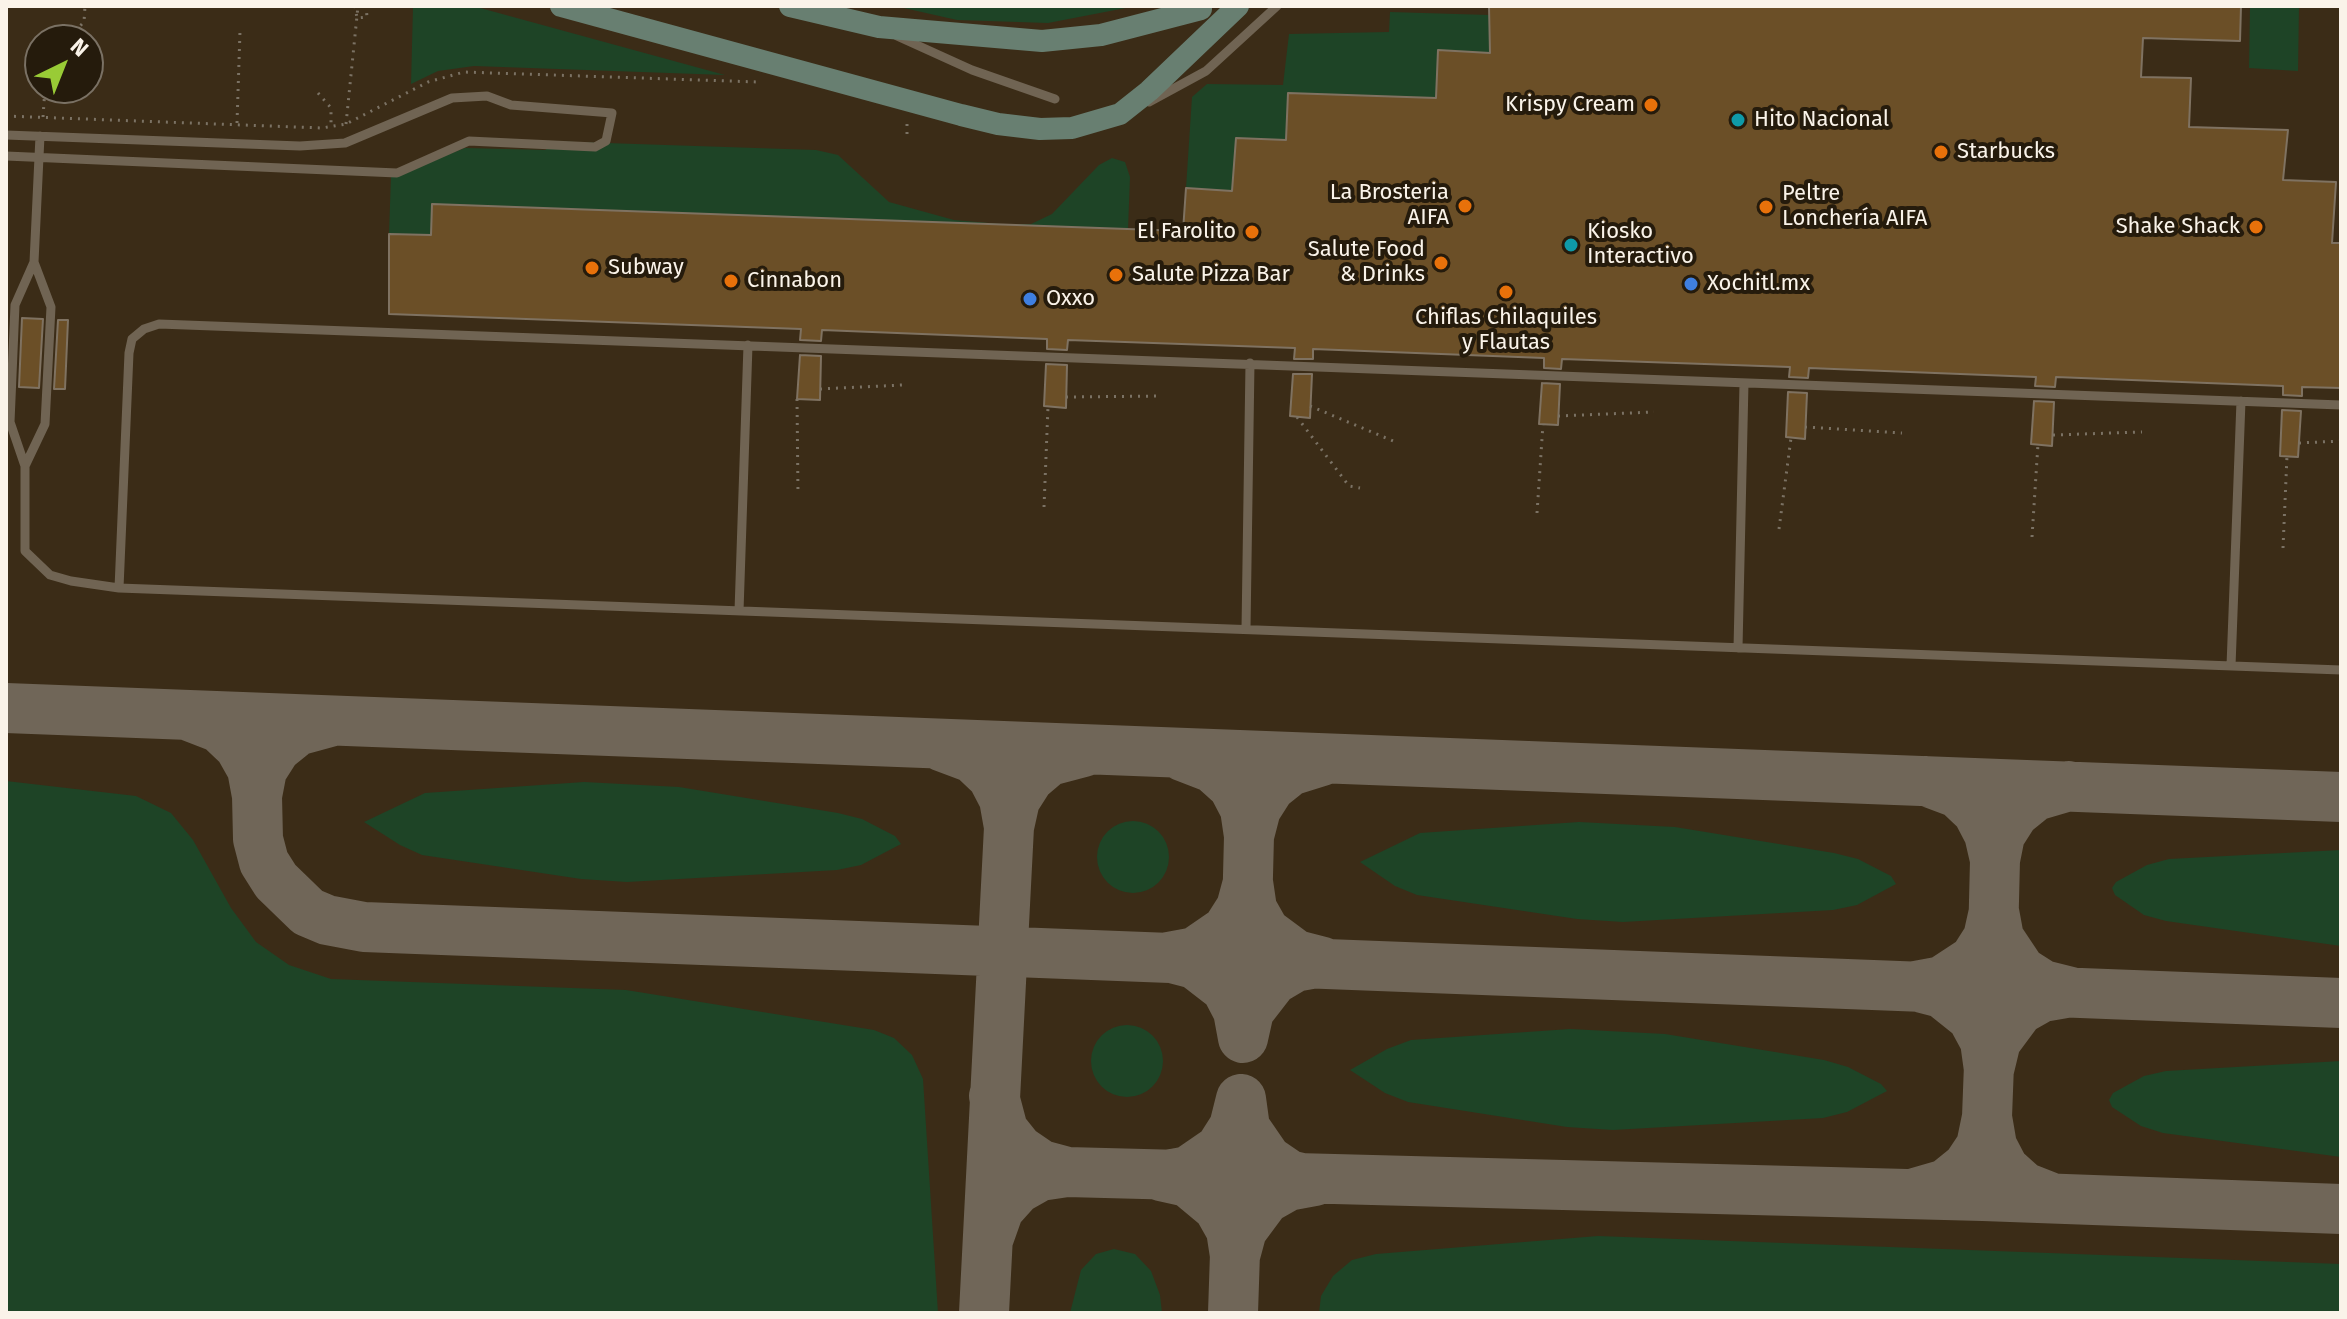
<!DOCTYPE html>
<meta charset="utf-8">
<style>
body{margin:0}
#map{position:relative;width:2347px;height:1319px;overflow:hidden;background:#2f2415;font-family:"Fira Sans",sans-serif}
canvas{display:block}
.frame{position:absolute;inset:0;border:8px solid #faf3e9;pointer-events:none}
.north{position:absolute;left:24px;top:24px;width:80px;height:80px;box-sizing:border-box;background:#251b0c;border:2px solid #7a7164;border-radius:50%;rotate:43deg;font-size:22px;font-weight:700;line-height:32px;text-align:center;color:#faf3e9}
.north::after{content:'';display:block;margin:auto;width:28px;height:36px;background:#99cb36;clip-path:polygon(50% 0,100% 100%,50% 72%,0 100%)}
</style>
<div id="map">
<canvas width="2347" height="1319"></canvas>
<div class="frame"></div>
<div class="north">N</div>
</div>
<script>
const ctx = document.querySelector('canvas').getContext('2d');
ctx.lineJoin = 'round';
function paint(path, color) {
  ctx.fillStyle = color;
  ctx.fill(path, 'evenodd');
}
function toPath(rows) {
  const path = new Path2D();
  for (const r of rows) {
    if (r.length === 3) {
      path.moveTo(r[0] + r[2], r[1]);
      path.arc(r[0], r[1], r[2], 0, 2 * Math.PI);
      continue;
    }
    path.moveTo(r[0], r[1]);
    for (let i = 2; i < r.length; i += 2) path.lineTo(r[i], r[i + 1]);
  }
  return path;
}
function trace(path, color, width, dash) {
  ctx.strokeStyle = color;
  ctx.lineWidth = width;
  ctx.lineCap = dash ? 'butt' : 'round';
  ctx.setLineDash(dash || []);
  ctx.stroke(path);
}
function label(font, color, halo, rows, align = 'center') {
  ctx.font = font + ' "Fira Sans",sans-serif';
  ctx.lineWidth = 8;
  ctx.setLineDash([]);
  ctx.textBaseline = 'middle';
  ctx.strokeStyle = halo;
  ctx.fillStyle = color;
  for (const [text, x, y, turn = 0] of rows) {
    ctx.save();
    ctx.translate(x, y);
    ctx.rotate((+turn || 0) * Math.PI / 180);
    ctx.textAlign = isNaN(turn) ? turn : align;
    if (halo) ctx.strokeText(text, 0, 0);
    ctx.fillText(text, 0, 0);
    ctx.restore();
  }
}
paint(toPath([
 [6,6,2341,6,2341,1313,6,1313],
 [40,40,88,40,88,88,40,88]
]), '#3b2c17');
paint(toPath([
 [396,6,473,6,725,75,474,66,438,71,411,84,413,7],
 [895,6,1136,6,1048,23,957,20],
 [2250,6,2299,6,2298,71,2249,68],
 [1390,12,1489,15,1490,53,1438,51,1436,98,1288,93,1286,140,1236,138,1232,191,1186,188,1192,97,1207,84,1283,85,1289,34,1389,32],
 [546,141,816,150,838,155,889,202,954,220,1001,224,1031,224,1052,214,1099,165,1112,158,1125,162,1130,177,1128,230,432,204,431,235,389,234,391,176,465,148,546,150],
 [6,781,136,796,171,813,193,840,231,908,256,942,289,965,331,979,626,990,874,1030,894,1038,912,1055,923,1079,938,1313,6,1313],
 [584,782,679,787,838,813,862,819,895,836,901,844,861,865,837,870,627,882,581,879,422,855,400,845,364,822,425,793],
 [1133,857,36],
 [1579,822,1675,827,1834,853,1858,859,1891,876,1896,884,1857,905,1833,910,1623,922,1577,919,1417,895,1395,886,1360,862,1420,833],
 [2341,850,2341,946,2166,921,2144,915,2115,895,2112,888,2116,882,2147,865,2169,859],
 [1127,1061,36],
 [1570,1029,1665,1034,1824,1060,1848,1067,1881,1084,1887,1091,1847,1112,1823,1118,1613,1130,1567,1127,1408,1102,1385,1093,1350,1070,1387,1049,1411,1040],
 [2341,1061,2341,1157,2163,1133,2141,1126,2112,1107,2109,1100,2113,1093,2144,1076,2166,1071],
 [1598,1236,2341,1264,2341,1313,1319,1313,1321,1296,1333,1276,1352,1260,1376,1254],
 [1114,1249,1135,1254,1151,1271,1160,1295,1162,1313,1070,1313,1081,1270,1096,1254]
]), '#1e4426');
trace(toPath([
 [6,708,2341,797],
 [189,716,220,728,239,746,252,769,257,796,262,770,276,748,297,731,330,722],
 [941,746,973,758,992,776,1004,799,1009,827,1015,800,1029,778,1049,761,1083,752],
 [1182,756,1213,768,1233,786,1245,809,1249,836,1256,809,1270,787,1290,771,1322,761],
 [1926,781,1958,793,1977,811,1989,834,1995,860,2000,835,2014,813,2035,796,2069,786],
 [257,796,258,839,264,862,276,881,308,912,327,920,364,927,2341,1003],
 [1248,882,1252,909,1265,932,1296,955,1323,962,1295,967,1273,980,1249,1011,1243,1038,1238,1011,1226,988,1195,964,1168,957,1195,952,1227,930,1241,908,1248,882],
 [1994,911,1999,938,2021,971,2043,985,2071,992,2042,997,2019,1010,1996,1041,1989,1070,1985,1041,1972,1017,1942,993,1915,986,1942,981,1974,960,1988,938,1994,911],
 [1247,915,1249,836],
 [1993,942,1995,860],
 [1241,1099,1245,1128,1267,1160,1289,1175,1315,1181,1288,1186,1265,1199,1242,1230,1235,1256,1231,1230,1218,1207,1188,1182,1161,1176,1188,1171,1220,1149,1234,1127,1241,1099],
 [1987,1117,1990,1038],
 [1067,1172,1983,1196,2341,1209],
 [1915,1193,1946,1184,1967,1167,1981,1146,1987,1117,1992,1146,2004,1169,2024,1187,2052,1198],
 [988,1240,999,1209,1017,1189,1040,1176,1067,1172,1041,1165,1019,1150,1003,1130,994,1096],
 [984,1313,1009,827],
 [1233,1313,1236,1223]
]), '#706658', 50);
const building = toPath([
 [1489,6,2241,6,2240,41,2143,38,2141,77,2191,78,2189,127,2288,130,2283,180,2336,182,2332,243,2341,243,2341,388,2302,387,2302,396,2283,395,2283,386,2056,377,2055,387,2035,386,2036,377,1809,368,1808,378,1789,377,1790,367,1562,359,1561,369,1544,368,1544,358,1313,349,1313,359,1294,359,1295,348,1068,340,1067,350,1047,349,1047,339,822,330,821,341,800,340,801,329,389,314,389,234,431,235,432,204,1183,231,1186,188,1232,191,1236,138,1286,140,1288,93,1436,98,1438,50,1490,53,1489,6],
 [22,318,43,319,39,388,19,387,22,318],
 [58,320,68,320,65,389,54,389,58,320],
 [800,355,821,356,820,400,797,399,800,355],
 [1046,364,1067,365,1066,408,1044,406,1046,364],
 [1293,374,1312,374,1310,418,1290,416,1293,374],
 [1542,383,1560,384,1558,425,1539,424,1542,383],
 [1788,392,1807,393,1805,439,1786,437,1788,392],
 [2034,401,2054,402,2052,446,2031,444,2034,401],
 [2282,410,2301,411,2298,457,2280,456,2282,410]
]);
paint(building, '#6b4f27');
trace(building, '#7f7261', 2);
trace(toPath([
 [355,6,357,18,367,17,366,6],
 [77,40,77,29,84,22,85,6],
 [318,93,331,108,331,127],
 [6,116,322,128,346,124,428,82,464,72,758,82],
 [43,117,45,88],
 [237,123,240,31],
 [346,124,358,6,364,6],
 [907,134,907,122],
 [820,389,902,385],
 [1066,397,1160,396],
 [797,399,798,494],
 [1310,406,1398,443],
 [1558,416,1654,412],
 [1297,417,1349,486,1360,488],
 [1805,427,1902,433],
 [2053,435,2142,432],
 [2299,443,2341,441],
 [1044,507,1048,407],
 [1537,513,1543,424],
 [1779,529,1791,438],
 [2032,537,2038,444],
 [2283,548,2287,456]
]), '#7b7264', 3, [2, 6]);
trace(toPath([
 [897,36,972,70,1055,99],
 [1149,102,1206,71,1277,6],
 [6,135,300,146,345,143,452,98,487,96,511,105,612,113,606,141,595,147,469,141,397,173,6,156],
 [40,136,34,262,15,305,10,422,25,466,25,551,50,575,71,581,119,588,2341,670],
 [25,466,45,424,51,307,34,262],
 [119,588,129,353,132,339,144,329,159,324,2341,405],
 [739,611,748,345],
 [1246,629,1250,363],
 [1738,648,1744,383],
 [2231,666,2241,401]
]), '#706453', 9);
trace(toPath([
 [561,6,961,115,998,124,1040,129,1072,128,1120,114,1149,91,1238,6],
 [790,6,879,27,1042,41,1101,35,1201,9]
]), '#687f71', 22);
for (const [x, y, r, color] of [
 [1651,105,8,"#e8710a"],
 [1738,120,8,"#0f9aa8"],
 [1941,152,8,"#e8710a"],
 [1465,206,8,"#e8710a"],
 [1766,207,8,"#e8710a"],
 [2256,227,8,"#e8710a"],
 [1252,232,8,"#e8710a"],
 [1571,245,8,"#0f9aa8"],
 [1441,263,8,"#e8710a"],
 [592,268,8,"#e8710a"],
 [1116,275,8,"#e8710a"],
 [731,281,8,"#e8710a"],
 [1691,284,8,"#3f7fe0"],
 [1506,292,8,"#e8710a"],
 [1030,299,8,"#3f7fe0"]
]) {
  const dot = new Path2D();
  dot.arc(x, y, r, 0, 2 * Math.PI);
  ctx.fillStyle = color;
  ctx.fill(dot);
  trace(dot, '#251b0c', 3);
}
label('22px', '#faf3e9', '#251b0c', [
 ["Krispy Cream",1635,105,"right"],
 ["Hito Nacional",1754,120],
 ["Starbucks",1957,152],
 ["La Brosteria",1449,193,"right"],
 ["AIFA",1449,218,"right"],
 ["Peltre",1782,194],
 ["Lonchería AIFA",1782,219],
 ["Shake Shack",2240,227,"right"],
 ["El Farolito",1236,232,"right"],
 ["Kiosko",1587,232],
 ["Interactivo",1587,257],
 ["Salute Food",1425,250,"right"],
 ["& Drinks",1425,275,"right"],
 ["Subway",608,268],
 ["Salute Pizza Bar",1132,275],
 ["Cinnabon",747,281],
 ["Xochitl.mx",1707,284],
 ["Oxxo",1046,299],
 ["Chiflas Chilaquiles",1506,318,"center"],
 ["y Flautas",1506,343,"center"]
], 'left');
</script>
